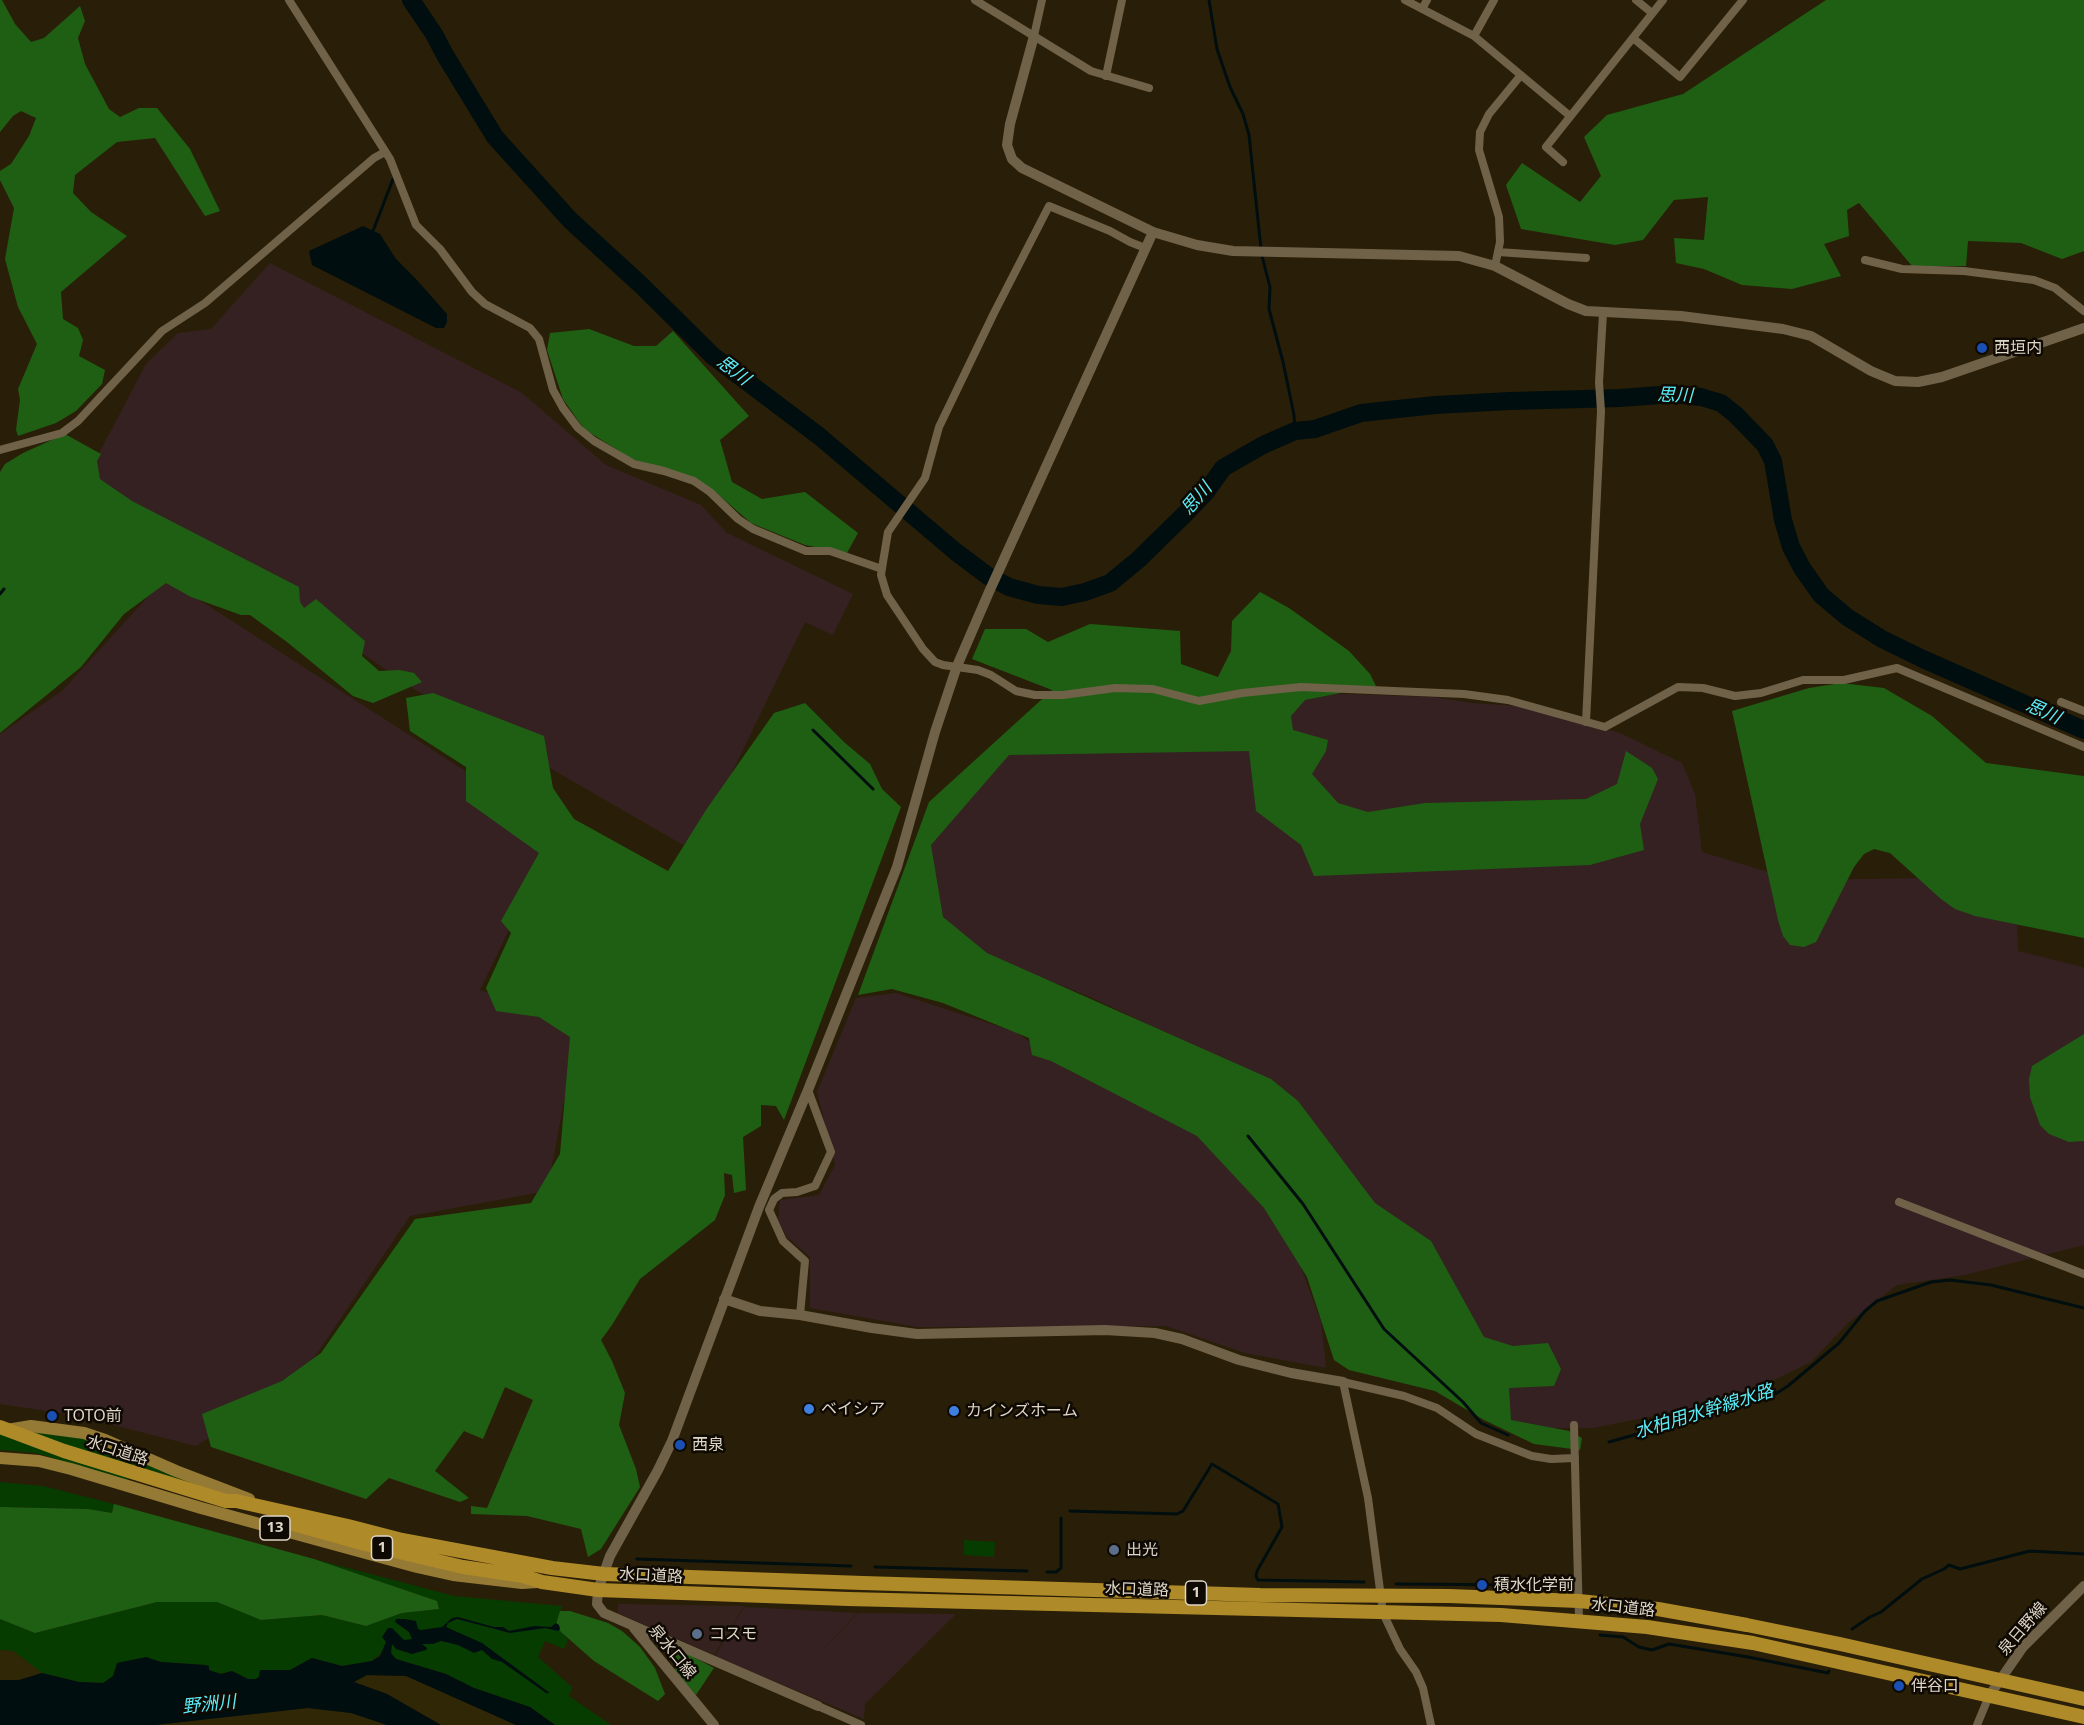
<!DOCTYPE html>
<meta charset="utf-8">
<style>
body{margin:0}
canvas{display:block;background:#291e07}
</style>
<canvas width="2084" height="1725"></canvas>
<script>
const ctx = document.querySelector('canvas').getContext('2d');
ctx.lineJoin = 'round';
function paint(path, color) {
  ctx.fillStyle = color;
  ctx.fill(path, 'evenodd');
}
function toPath(rows) {
  const path = new Path2D();
  for (const r of rows) {
    path.moveTo(r[0], r[1]);
    for (let i = 2; i < r.length; i += 2) path.lineTo(r[i], r[i + 1]);
  }
  return path;
}
function trace(path, color, width, dash) {
  ctx.strokeStyle = color;
  ctx.lineWidth = width;
  ctx.lineCap = dash ? 'butt' : 'round';
  ctx.setLineDash(dash || []);
  ctx.stroke(path);
}
function label(font, color, halo, rows, align = 'center') {
  ctx.font = font + ' "Noto Sans","Noto Sans JP",sans-serif';
  ctx.lineWidth = 5;
  ctx.setLineDash([]);
  ctx.textBaseline = 'middle';
  ctx.strokeStyle = halo;
  ctx.fillStyle = color;
  for (const [text, x, y, turn = 0] of rows) {
    ctx.save();
    ctx.translate(x, y);
    ctx.rotate((+turn || 0) * Math.PI / 180);
    ctx.textAlign = isNaN(turn) ? turn : align;
    if (halo) ctx.strokeText(text, 0, 0);
    ctx.fillText(text, 0, 0);
    ctx.restore();
  }
}
paint(toPath([
 [618,1604,744,1606,714,1655,618,1613]
]), '#35221f');
paint(toPath([
 [270,263,522,393,606,465,701,505,727,533,853,594,833,635,805,622,706,826,683,845,417,691,317,622,99,484,95,461,146,364,178,333,211,329],
 [165,578,557,830,480,990,578,1027,547,1191,410,1216,297,1383,196,1446,74,1415,0,1404,0,734,62,691],
 [1313,693,1434,697,1471,703,1519,706,1620,733,1682,763,1695,794,1702,852,1794,880,1929,878,2014,839,2018,951,2082,967,2084,969,2084,1245,1965,1275,1897,1285,1848,1323,1811,1362,1733,1400,1593,1428,1511,1428,1376,1208,1266,1080,1090,997,983,954,940,919,928,844,1008,752],
 [896,993,1016,1032,1066,1069,1196,1134,1289,1235,1321,1322,1326,1368,1245,1353,1166,1326,918,1327,810,1308,810,1257,787,1237,778,1221,780,1200,819,1195,835,1165,817,1092,856,998],
 [744,1607,857,1613,804,1670,858,1613,956,1614,865,1704,864,1719,715,1656]
]), '#352121');
paint(toPath([
 [32,1428,96,1439,218,1493,133,1465,128,1481,36,1453,0,1450,0,1433],
 [0,1482,43,1486,114,1504,112,1513,88,1509,0,1507],
 [964,1540,995,1542,994,1557,964,1555],
 [314,1559,454,1596,562,1606,556,1624,568,1640,564,1649,545,1641,538,1657,572,1687,569,1696,611,1725,555,1725,530,1707,474,1688,446,1674,396,1659,391,1653,390,1645,372,1661,361,1663,342,1666,312,1658,290,1670,260,1670,259,1677,256,1679,248,1679,232,1671,221,1674,209,1670,205,1665,161,1662,146,1657,104,1683,79,1682,42,1673,13,1651,0,1650,0,1619,35,1633,157,1602,217,1602,261,1620,322,1615,366,1626,402,1613,439,1609,437,1601]
]), '#073c00');
paint(toPath([
 [0,0,2,0,15,24,31,42,44,38,80,6,85,21,78,38,85,64,109,109,120,117,139,108,157,108,190,149,220,211,205,216,155,138,117,142,75,175,73,193,91,212,127,236,61,292,63,319,78,328,83,340,79,356,105,370,102,384,76,411,56,423,18,436,16,430,20,400,18,389,37,344,18,307,5,259,14,208,0,180,0,171,11,164,29,136,36,118,21,111,13,116,0,132],
 [1826,0,2084,0,2084,251,2062,259,2021,243,1968,241,1966,266,1912,266,1859,203,1847,210,1849,236,1824,244,1841,276,1792,289,1742,285,1704,269,1676,263,1674,238,1704,240,1708,197,1674,200,1643,240,1615,245,1521,229,1506,185,1522,163,1580,202,1601,176,1584,137,1607,115,1683,94],
 [589,329,634,346,656,346,673,331,749,416,720,440,732,482,762,499,805,492,858,533,847,553,805,545,751,523,713,490,685,475,632,459,584,429,563,399,547,350,550,333],
 [65,434,101,454,97,461,100,479,132,501,299,587,300,602,304,608,316,599,365,641,362,656,379,671,400,670,414,673,422,682,373,703,353,696,287,642,250,615,241,615,191,597,166,583,124,614,81,667,0,733,0,472,5,464,23,453],
 [1260,592,1289,608,1349,651,1370,674,1376,686,1305,700,1291,716,1293,730,1328,740,1326,751,1312,774,1338,803,1368,812,1425,803,1586,799,1617,784,1626,751,1652,768,1658,779,1640,824,1644,850,1590,865,1314,876,1301,845,1256,811,1249,751,1009,755,931,845,943,917,987,953,1271,1079,1298,1101,1375,1203,1431,1241,1484,1337,1513,1346,1548,1343,1561,1369,1554,1386,1509,1388,1511,1420,1569,1431,1582,1438,1580,1450,1534,1444,1484,1420,1435,1391,1349,1370,1334,1360,1307,1277,1264,1208,1197,1136,1051,1061,1032,1055,1029,1038,943,1003,892,989,858,995,929,802,1052,690,972,659,985,629,1026,629,1048,642,1090,624,1180,631,1181,664,1218,677,1231,651,1232,621],
 [1841,683,1884,688,1932,716,1986,763,2084,776,2084,938,1975,916,1955,909,1941,899,1890,853,1874,849,1864,854,1854,867,1816,942,1804,947,1790,945,1783,936,1778,920,1732,711,1809,688],
 [433,693,544,736,553,788,574,819,668,871,706,810,774,713,805,703,844,742,870,764,882,789,901,807,784,1120,776,1106,761,1105,761,1126,743,1137,746,1190,734,1193,732,1175,724,1173,725,1195,715,1220,640,1279,612,1325,601,1340,612,1361,625,1393,619,1425,636,1469,640,1487,601,1549,588,1557,581,1529,527,1516,471,1514,471,1506,487,1508,533,1400,505,1387,483,1439,464,1431,435,1471,469,1498,460,1502,389,1478,366,1499,211,1447,202,1414,282,1381,321,1353,415,1219,531,1203,560,1154,570,1037,539,1017,496,1011,486,988,511,933,501,921,539,853,466,801,466,767,410,731,406,698],
 [2084,1034,2084,1141,2069,1142,2049,1134,2040,1125,2030,1097,2029,1079,2032,1066],
 [114,1504,314,1559,437,1601,439,1609,402,1613,366,1626,322,1615,261,1620,217,1602,157,1602,35,1633,0,1619,0,1507,88,1509,112,1513],
 [560,1611,570,1611,608,1623,622,1631,640,1647,655,1668,665,1694,658,1701,594,1661,561,1632,556,1624],
 [681,1650,714,1668,696,1695,676,1673,672,1658]
]), '#1f5f14');
paint(toPath([
 [0,1650,13,1651,42,1673,19,1680,0,1680],
 [367,1675,406,1676,516,1725,441,1725,387,1694,353,1682],
 [308,1708,351,1713,387,1725,155,1725]
]), '#2f2706');
paint(toPath([
 [363,226,380,234,396,259,416,279,447,314,447,322,444,328,436,328,312,265,309,251],
 [458,1617,494,1627,503,1627,509,1631,534,1626,551,1627,556,1623,559,1625,560,1629,558,1631,545,1628,510,1633,457,1619,448,1623,446,1627,482,1643,550,1693,546,1693,502,1662,492,1659,482,1650,474,1653,458,1645,441,1641,433,1644,422,1644,427,1648,426,1650,412,1654,396,1649,392,1644,391,1653,396,1659,446,1674,474,1688,530,1707,555,1725,516,1725,406,1676,367,1675,354,1682,387,1694,441,1725,387,1725,351,1713,308,1708,155,1725,0,1725,0,1680,19,1680,42,1673,79,1682,103,1683,113,1676,117,1663,146,1657,161,1662,205,1665,209,1666,209,1670,221,1674,232,1671,248,1679,255,1679,259,1677,260,1670,290,1670,312,1658,342,1666,372,1661,380,1656,386,1642,382,1637,388,1628,392,1628,404,1640,412,1639,409,1632,395,1622,396,1619,405,1619,416,1621,418,1629,421,1630,442,1627,452,1618]
]), '#000e0f');
trace(toPath([
 [1209,0,1217,49,1230,87,1243,114,1249,135,1261,249],
 [373,231,393,179],
 [1262,256,1270,287,1269,309,1283,362,1294,415,1295,431],
 [0,594,4,589],
 [813,730,873,789],
 [1248,1136,1303,1204,1384,1329,1463,1402,1481,1423,1508,1435],
 [1609,1442,1748,1403,1777,1393,1788,1386,1839,1343,1865,1311,1877,1301,1931,1282,1950,1280,1991,1285,2084,1308],
 [1070,1511,1177,1514,1183,1511,1212,1464,1278,1504,1282,1527,1257,1571,1256,1576,1258,1580,1364,1582],
 [637,1559,851,1566],
 [875,1567,1027,1571],
 [1047,1572,1056,1572,1061,1568,1061,1518],
 [1396,1584,1526,1585],
 [1852,1629,1870,1617,1881,1612,1922,1579,1944,1569,1949,1565,1960,1569,2030,1551,2084,1554],
 [1600,1635,1623,1637,1639,1647,1652,1650,1669,1644,1748,1657,1828,1673,1829,1671]
]), '#000e0f', 3);
trace(toPath([
 [411,0,434,34,445,55,495,137,570,220,641,285,713,356,819,436,956,552,988,576,1009,587,1038,595,1062,597,1085,592,1110,583,1138,560,1186,513,1206,492,1223,468,1263,445,1295,431,1315,429,1361,413,1435,405,1510,401,1620,398,1673,394,1701,397,1721,403,1736,415,1765,445,1773,461,1783,520,1791,547,1802,568,1821,595,1847,617,1882,639,1923,659,2084,730]
]), '#000e0f', 18);
trace(toPath([
 [289,0,390,159,416,225,440,249,472,292,485,304,530,328,539,339,553,390,563,408,578,428,594,441,634,464,664,471,694,481,710,492,738,519,753,529,806,551,830,551,882,569],
 [975,0,1091,71,1149,88],
 [1405,0,1474,36,1570,116],
 [1636,0,1652,13],
 [1422,9,1427,0],
 [1034,36,1042,0],
 [1474,36,1494,0],
 [1633,38,1680,77,1743,0],
 [1106,76,1122,0],
 [1563,162,1546,147,1663,0],
 [1145,248,1130,242,1110,231,1049,206,994,313,939,427,925,478,888,532,883,562,881,575,887,595,923,649,935,662,943,665,978,670,991,675,1016,691,1035,695,1063,695,1115,688,1153,689,1199,701,1242,693,1301,687,1464,694,1508,700,1605,727,1678,687,1703,688,1735,696,1761,693,1803,680,1844,680,1897,668,2084,747],
 [1498,252,1586,258],
 [1865,260,1902,269,1964,271,2034,280,2055,288,2084,311],
 [1495,266,1500,242,1499,217,1479,150,1480,132,1489,114,1521,75],
 [0,450,62,433,78,421,162,331,205,303,374,158,385,152],
 [2061,702,2084,711],
 [1586,722,1601,411,1599,382,1603,313],
 [1899,1202,2084,1274],
 [800,1315,805,1261,783,1241,769,1210,774,1199,782,1193,797,1192,815,1186,831,1152,808,1090],
 [1574,1425,1579,1620],
 [818,1706,861,1725],
 [1431,1725,1423,1688,1416,1672,1400,1649,1383,1613,1368,1498,1343,1382,1404,1396,1437,1408,1476,1434,1532,1456,1551,1459,1575,1458],
 [1977,1725,1989,1696]
]), '#6f6249', 8);
trace(toPath([
 [1034,36,1010,124,1007,145,1012,159,1022,168,1153,232,1197,245,1233,251,1459,256,1495,266,1568,304,1586,311,1681,316,1783,329,1811,336,1871,371,1895,381,1918,382,1942,377,2084,328],
 [724,1299,760,1311,800,1315,872,1328,917,1334,1105,1330,1155,1333,1182,1339,1239,1360,1291,1373,1343,1382],
 [634,1628,714,1725],
 [1989,1696,2023,1647,2084,1586],
 [818,1706,604,1613,597,1604,598,1590,610,1556,658,1470,672,1441,759,1207,808,1090,897,867,935,732,957,666,989,592,1153,232]
]), '#6f6249', 10);
trace(toPath([
 [7,1430,31,1426,84,1433,105,1440,176,1471,249,1499],
 [0,1458,39,1461,71,1469,201,1508,417,1567,453,1575,522,1583,538,1582]
]), '#957a35', 12);
trace(toPath([
 [0,1427,64,1451,226,1501,236,1501,348,1526,402,1540,552,1568,604,1574,863,1583,1260,1595,1449,1596,1579,1601,1658,1609,1747,1625,1840,1644,2084,1699],
 [286,1522,365,1544,463,1567,523,1576,542,1582,598,1590,848,1599,1501,1615,1647,1627,1753,1643,2084,1717]
]), '#af8a28', 14);
for (const [x, y, r, color] of [
 [1982,348,6,"#1a4fb4"],
 [809,1409,6,"#3f7fe0"],
 [954,1411,6,"#3f7fe0"],
 [52,1416,6,"#1a4fb4"],
 [680,1445,6,"#1a4fb4"],
 [1114,1550,6,"#5c6f8a"],
 [1482,1585,6,"#1a4fb4"],
 [697,1634,6,"#5c6f8a"],
 [1899,1686,6,"#1a4fb4"]
]) {
  const dot = new Path2D();
  dot.arc(x, y, r, 0, 2 * Math.PI);
  ctx.fillStyle = color;
  ctx.fill(dot);
  trace(dot, '#0e0902', 2);
}
for (const [x, y, w] of [
 [275,1528,30],
 [382,1548,21],
 [1196,1593,21]
]) {
  const box = new Path2D();
  box.roundRect(x - w / 2, y - 12, w, 24, 4.5);
  ctx.fillStyle = '#0e0902';
  ctx.fill(box);
  trace(box, '#ded6c8', 1.5);
}
label('bold 15px', '#ded6c8', null, [
 ["13",275,1528],
 ["1",382,1548],
 ["1",1196,1593]
]);
label('16px', '#ded6c8', '#0e0902', [
 ["西垣内",1994,348],
 ["ベイシア",821,1409],
 ["カインズホーム",966,1411],
 ["TOTO前",64,1416],
 ["西泉",692,1445],
 ["出光",1126,1550],
 ["積水化学前",1494,1585],
 ["コスモ",709,1634],
 ["伴谷口",1911,1686]
], 'left');
label('16px', '#ded6c8', '#0e0902', [
 ["水口道路",117,1451,18],
 ["水口道路",651,1576,3],
 ["水口道路",1137,1590,2],
 ["水口道路",1623,1608,6],
 ["泉日野線",2023,1629,-49],
 ["泉水口線",672,1652,51]
]);
label('italic 18px', '#5aedf9', '#0e0902', [
 ["思川",733,371,37],
 ["思川",1675,396,2],
 ["思川",1197,499,-49],
 ["思川",2043,712,24],
 ["水柏用水幹線水路",1704,1412,-17],
 ["野洲川",209,1705,-6]
]);
</script>
